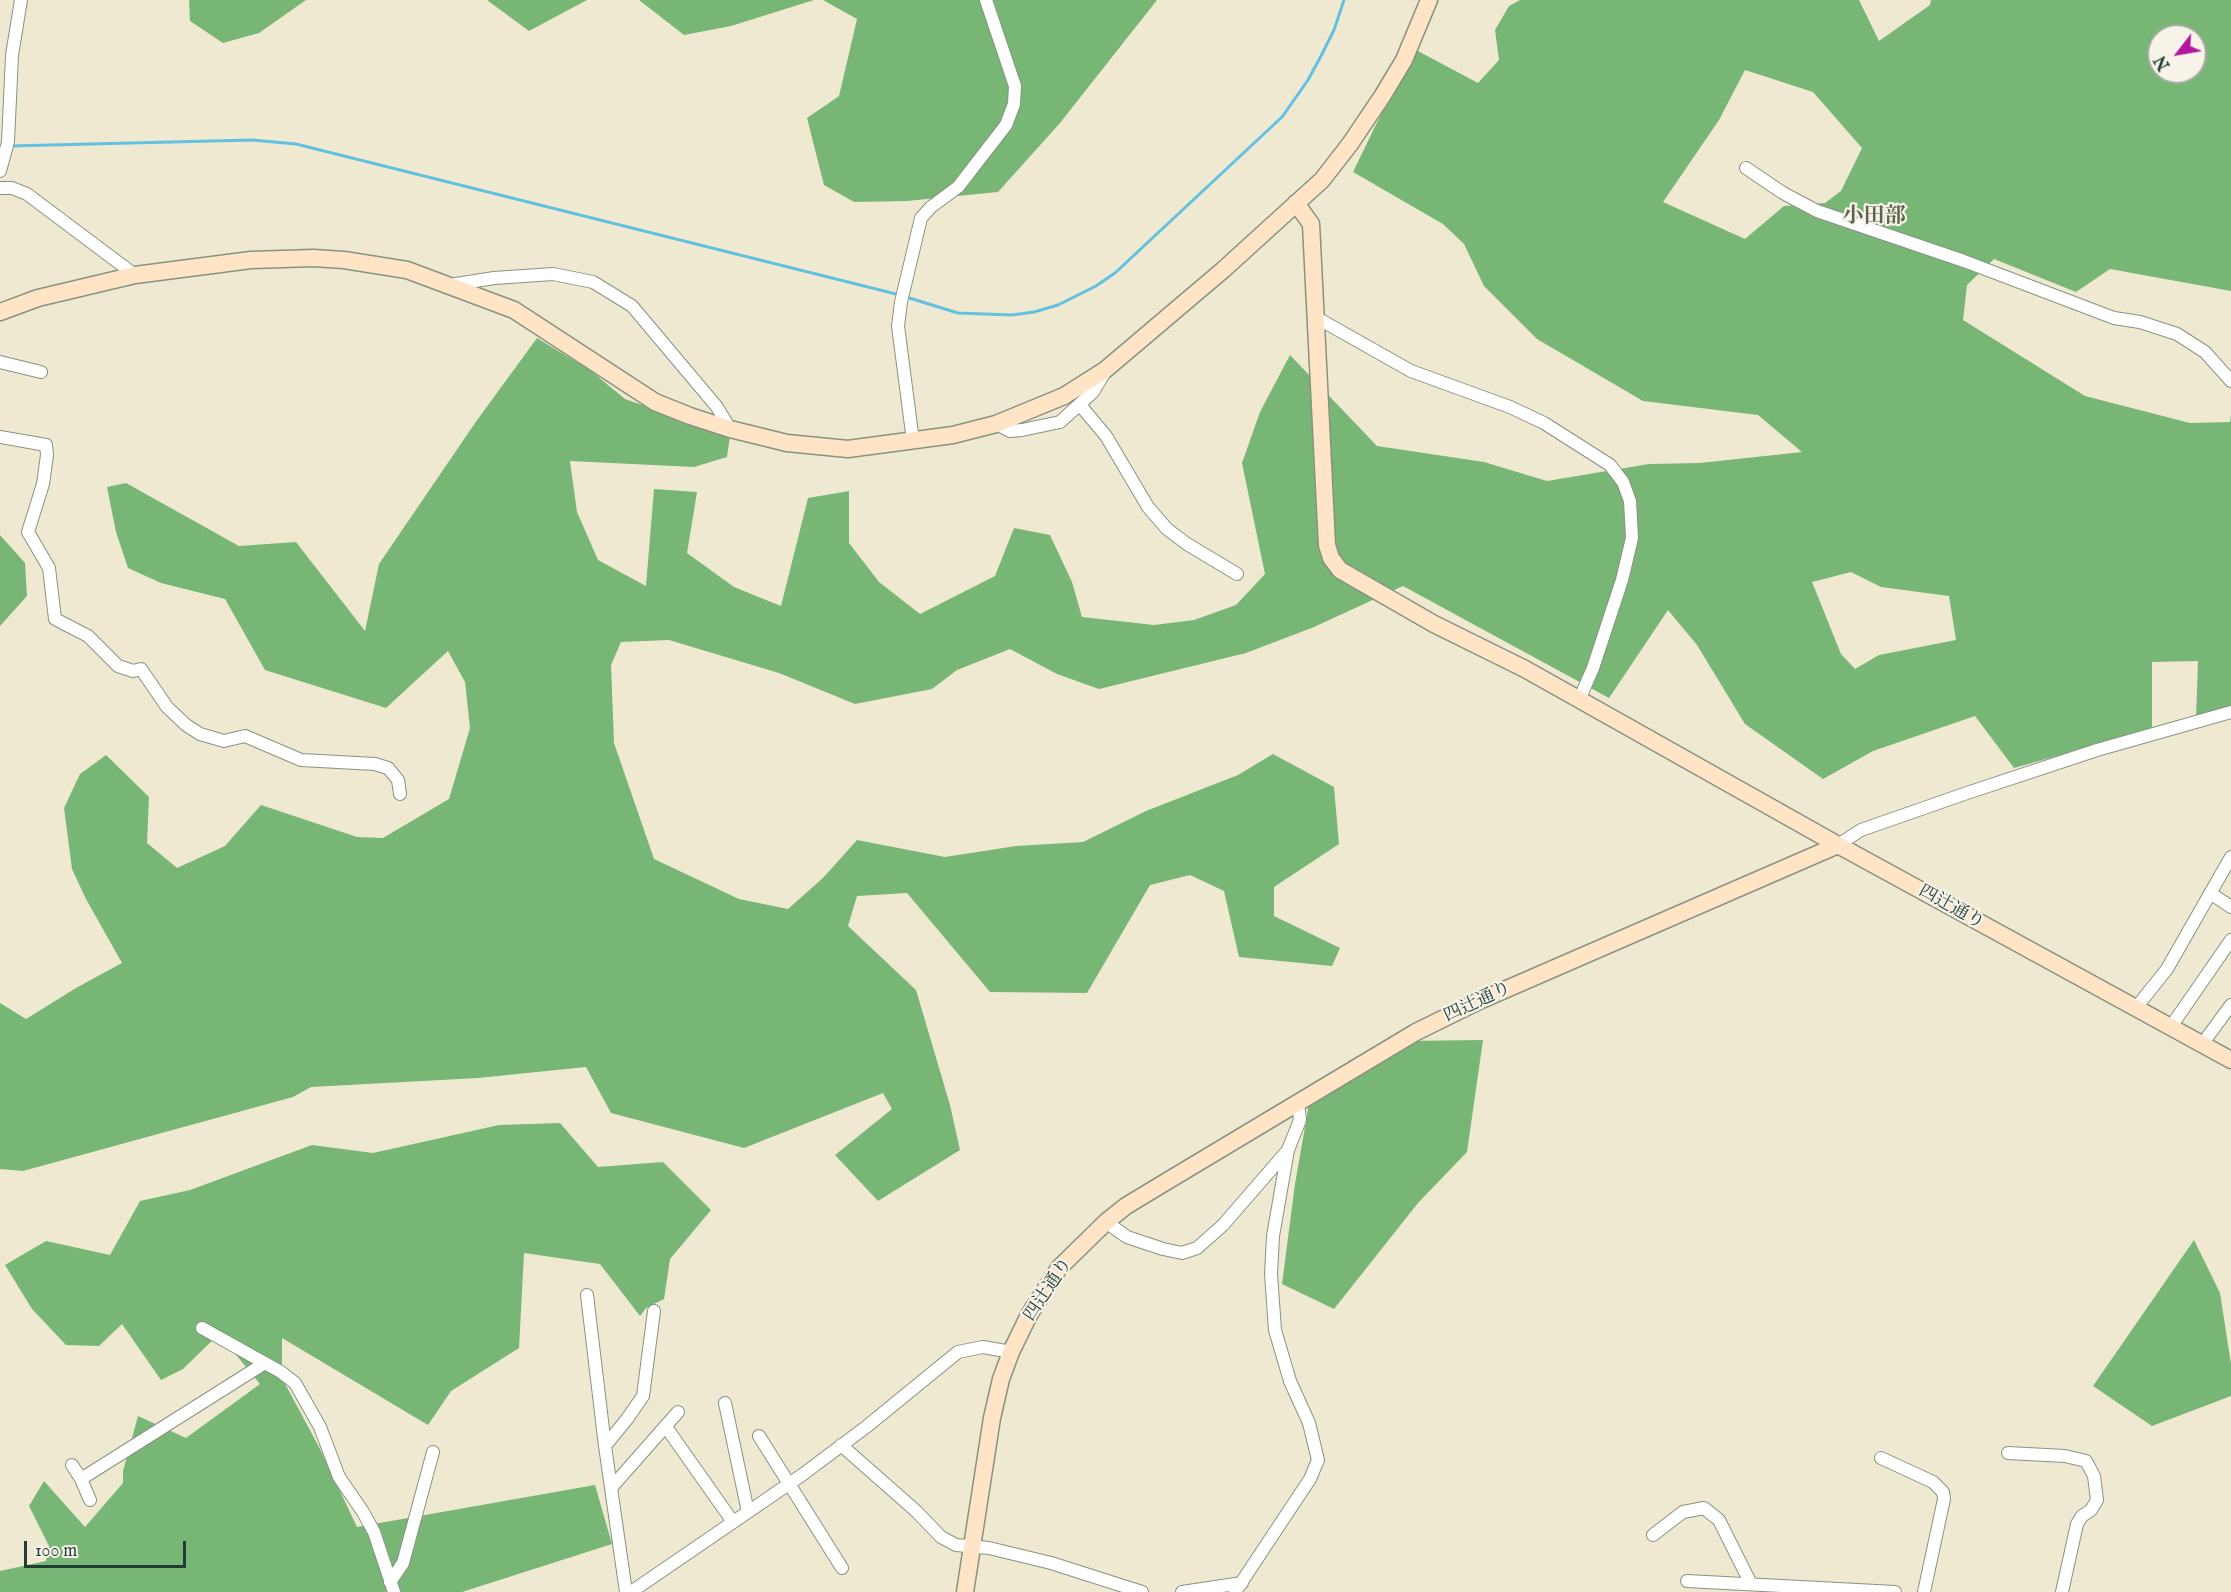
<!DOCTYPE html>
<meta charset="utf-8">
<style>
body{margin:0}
#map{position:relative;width:2231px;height:1592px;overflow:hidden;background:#efe9d1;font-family:"IM FELL English",serif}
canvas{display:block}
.north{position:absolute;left:2147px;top:24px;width:60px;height:60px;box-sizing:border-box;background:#f7f3e8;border:2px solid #a1aaa0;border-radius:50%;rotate:239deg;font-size:16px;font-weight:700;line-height:24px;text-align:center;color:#1f3d34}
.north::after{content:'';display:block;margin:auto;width:21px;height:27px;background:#b5179e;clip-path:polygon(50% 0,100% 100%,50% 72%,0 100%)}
.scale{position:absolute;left:24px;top:1541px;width:162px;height:27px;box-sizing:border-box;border:3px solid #1f3d34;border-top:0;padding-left:8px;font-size:18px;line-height:21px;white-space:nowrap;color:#1f3d34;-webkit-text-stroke:4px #f7f3e8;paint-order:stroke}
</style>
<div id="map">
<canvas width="2231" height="1592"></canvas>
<div class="north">N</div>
<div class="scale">100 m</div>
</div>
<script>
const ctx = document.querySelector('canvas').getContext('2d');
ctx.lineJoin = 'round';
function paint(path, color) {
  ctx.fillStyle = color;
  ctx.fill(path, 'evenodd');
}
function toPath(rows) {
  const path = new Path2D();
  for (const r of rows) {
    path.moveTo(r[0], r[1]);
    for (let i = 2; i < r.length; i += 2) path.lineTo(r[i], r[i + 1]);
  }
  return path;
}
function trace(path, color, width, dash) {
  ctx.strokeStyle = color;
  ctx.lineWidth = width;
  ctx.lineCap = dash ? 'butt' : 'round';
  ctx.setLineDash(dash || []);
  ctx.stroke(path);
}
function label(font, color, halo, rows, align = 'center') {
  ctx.font = font + ' "IM FELL English","Noto Serif JP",serif';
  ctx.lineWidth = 4.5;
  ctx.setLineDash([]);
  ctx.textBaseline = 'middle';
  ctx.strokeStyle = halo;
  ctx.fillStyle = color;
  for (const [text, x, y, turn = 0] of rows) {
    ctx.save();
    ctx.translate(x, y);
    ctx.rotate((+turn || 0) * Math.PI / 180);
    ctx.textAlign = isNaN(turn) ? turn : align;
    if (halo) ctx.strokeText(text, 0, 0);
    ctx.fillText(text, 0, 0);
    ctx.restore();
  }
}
paint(toPath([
 [189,0,306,0,259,33,223,43,190,21],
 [487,0,587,0,529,31],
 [639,0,814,0,731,26,684,35],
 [823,0,1157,0,1060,123,998,192,907,201,854,202,824,185,807,118,839,96,857,19],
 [1520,0,1859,0,1879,41,1930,5,1931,0,2231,0,2231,291,2110,269,2076,292,1994,259,1967,285,1963,320,2085,396,2190,423,2230,422,2231,415,2231,706,2196,718,2198,661,2152,662,2152,729,2014,768,1975,716,1873,751,1823,779,1745,724,1697,645,1668,610,1609,698,1403,586,1314,627,1246,653,1099,689,1057,674,1010,649,957,670,932,689,855,704,779,673,669,640,621,642,611,665,614,743,654,859,739,899,788,909,823,878,857,840,945,857,1016,846,1083,842,1146,811,1238,775,1273,754,1334,787,1339,844,1274,887,1274,916,1340,948,1332,966,1239,957,1224,891,1190,875,1150,885,1087,993,990,992,907,893,857,896,848,926,916,990,950,1105,960,1150,878,1201,835,1155,892,1109,883,1093,744,1148,611,1113,586,1067,478,1078,311,1087,293,1097,23,1171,0,1169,0,1003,26,1019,76,988,122,963,86,899,72,869,64,808,80,774,106,755,149,797,147,843,177,868,225,846,261,805,357,837,383,838,449,799,470,728,465,682,448,651,386,708,265,670,225,599,161,583,128,568,116,532,107,487,126,483,239,546,296,542,365,631,379,564,475,423,537,338,591,371,625,399,730,436,727,457,694,467,570,461,577,512,598,560,646,586,654,489,697,492,687,553,734,587,781,606,808,498,849,491,849,543,879,582,920,614,995,576,1014,528,1050,535,1072,582,1082,617,1154,625,1194,620,1236,605,1265,574,1242,463,1260,412,1290,355,1377,446,1484,462,1547,481,1649,464,1700,463,1802,452,1758,415,1643,401,1537,339,1484,286,1464,244,1443,224,1353,172,1400,75,1416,50,1478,83,1499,60,1495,30,1509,6],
 [2159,36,2195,36,2195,72,2159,72],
 [1745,70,1813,92,1862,148,1841,191,1825,203,1784,206,1745,239,1663,202,1719,120],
 [1851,572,1881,587,1949,596,1956,640,1879,655,1855,669,1841,654,1812,582],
 [0,535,25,563,27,596,0,626],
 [1483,1040,1467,1152,1418,1203,1334,1309,1282,1284,1295,1184,1310,1098,1405,1041],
 [560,1123,598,1167,663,1162,711,1210,670,1259,664,1299,646,1308,640,1316,600,1264,524,1253,519,1348,451,1391,428,1425,282,1338,282,1378,320,1449,357,1527,595,1485,612,1544,462,1592,0,1592,0,1571,46,1561,49,1546,29,1506,44,1481,85,1527,123,1483,123,1471,138,1416,186,1438,260,1384,219,1334,183,1369,161,1380,122,1324,99,1346,66,1345,32,1309,5,1265,46,1241,110,1255,140,1201,190,1190,312,1145,373,1153,499,1125],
 [2194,1240,2220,1293,2231,1364,2231,1396,2152,1426,2093,1386]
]), '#78b675');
trace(toPath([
 [10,146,252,140,296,144,900,295],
 [906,297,958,313,1012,315,1034,312,1058,305,1096,286,1115,273,1282,117,1308,80,1321,56,1334,30,1344,0]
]), '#63c0e1', 3);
const street = toPath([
 [1746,168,1783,193,1817,211,1964,261,2114,318,2140,322,2177,334,2205,352,2231,381],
 [0,171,8,142,12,55,21,0],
 [0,188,12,188,27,194,135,275],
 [450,285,494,278,553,274,593,282,632,306,717,407,730,429],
 [1317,318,1411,371,1510,407,1544,423,1610,465,1623,482,1630,501,1632,538,1622,580,1593,668,1579,700],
 [0,362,41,372],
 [1080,405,1106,436,1148,507,1167,529,1187,544,1237,574],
 [996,424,1010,431,1022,430,1060,422,1093,392,1105,372],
 [0,437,46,445,47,455,43,484,28,532,49,568,55,619,88,636,118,666,133,671,141,669,167,707,186,725,200,734,224,741,245,736,301,760,375,764,388,768,398,780,400,794],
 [913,441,898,326,901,302,921,218,931,207,958,187,1006,125,1014,104,1015,86,986,0],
 [1838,845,1861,830,1967,793,2097,750,2231,712],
 [2210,893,2231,907],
 [2135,1009,2167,969,2231,857],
 [2170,1028,2231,940],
 [2203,1043,2231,1005],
 [1106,1222,1127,1237,1163,1249,1182,1253,1197,1248,1223,1225,1288,1150,1300,1120,1298,1103],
 [587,1295,605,1446],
 [202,1328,281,1372,295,1383,320,1427,339,1477,363,1512,374,1532,394,1592],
 [725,1403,748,1512],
 [666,1427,733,1522],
 [759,1436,842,1568],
 [841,1445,916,1511,941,1537,956,1545,989,1548,1051,1563,1142,1592],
 [2008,1453,2065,1456,2086,1461,2094,1476,2097,1500,2091,1510,2082,1516,2077,1524,2062,1592],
 [1881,1458,1933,1482,1943,1492,1944,1499,1924,1592],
 [72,1465,81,1479,90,1500],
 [81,1479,265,1363],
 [611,1488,678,1412],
 [1653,1535,1683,1512,1704,1508,1719,1520,1751,1584],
 [1687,1581,1895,1592],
 [390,1582,403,1563,433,1452],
 [626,1592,605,1446,627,1419,643,1396,654,1311],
 [631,1592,802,1475,866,1427,958,1352,983,1347,1011,1352],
 [1182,1592,1242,1583],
 [1235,1592,1310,1479,1318,1460,1309,1423,1290,1381,1275,1330,1271,1274,1273,1236,1288,1150]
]);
const secondary = toPath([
 [1296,203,1311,224,1327,545,1331,558,1340,570,1434,624,1525,669,1838,845,2231,1060],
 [0,312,38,298,135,275,251,260,313,258,344,260,407,270,514,310,655,402,690,416,730,429,787,443,848,449,953,435,996,424,1064,396,1105,370,1223,270,1322,180,1350,144,1383,95,1404,60,1429,0],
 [965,1592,992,1418,1001,1379,1011,1352,1029,1315,1059,1268,1106,1222,1126,1206,1164,1183,1416,1032,1479,1001,1838,845]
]);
trace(street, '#879382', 14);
trace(secondary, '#879382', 19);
trace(street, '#fff', 12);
trace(secondary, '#ffe4c6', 16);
label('18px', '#1f3d34', '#f7f3e8', [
 ["四辻通り",1951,908,29],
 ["四辻通り",1478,1003,-25],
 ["四辻通り",1049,1290,-56]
]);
label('bold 21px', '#5d634e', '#f7f3e8', [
 ["小田部",1874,218]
]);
</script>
